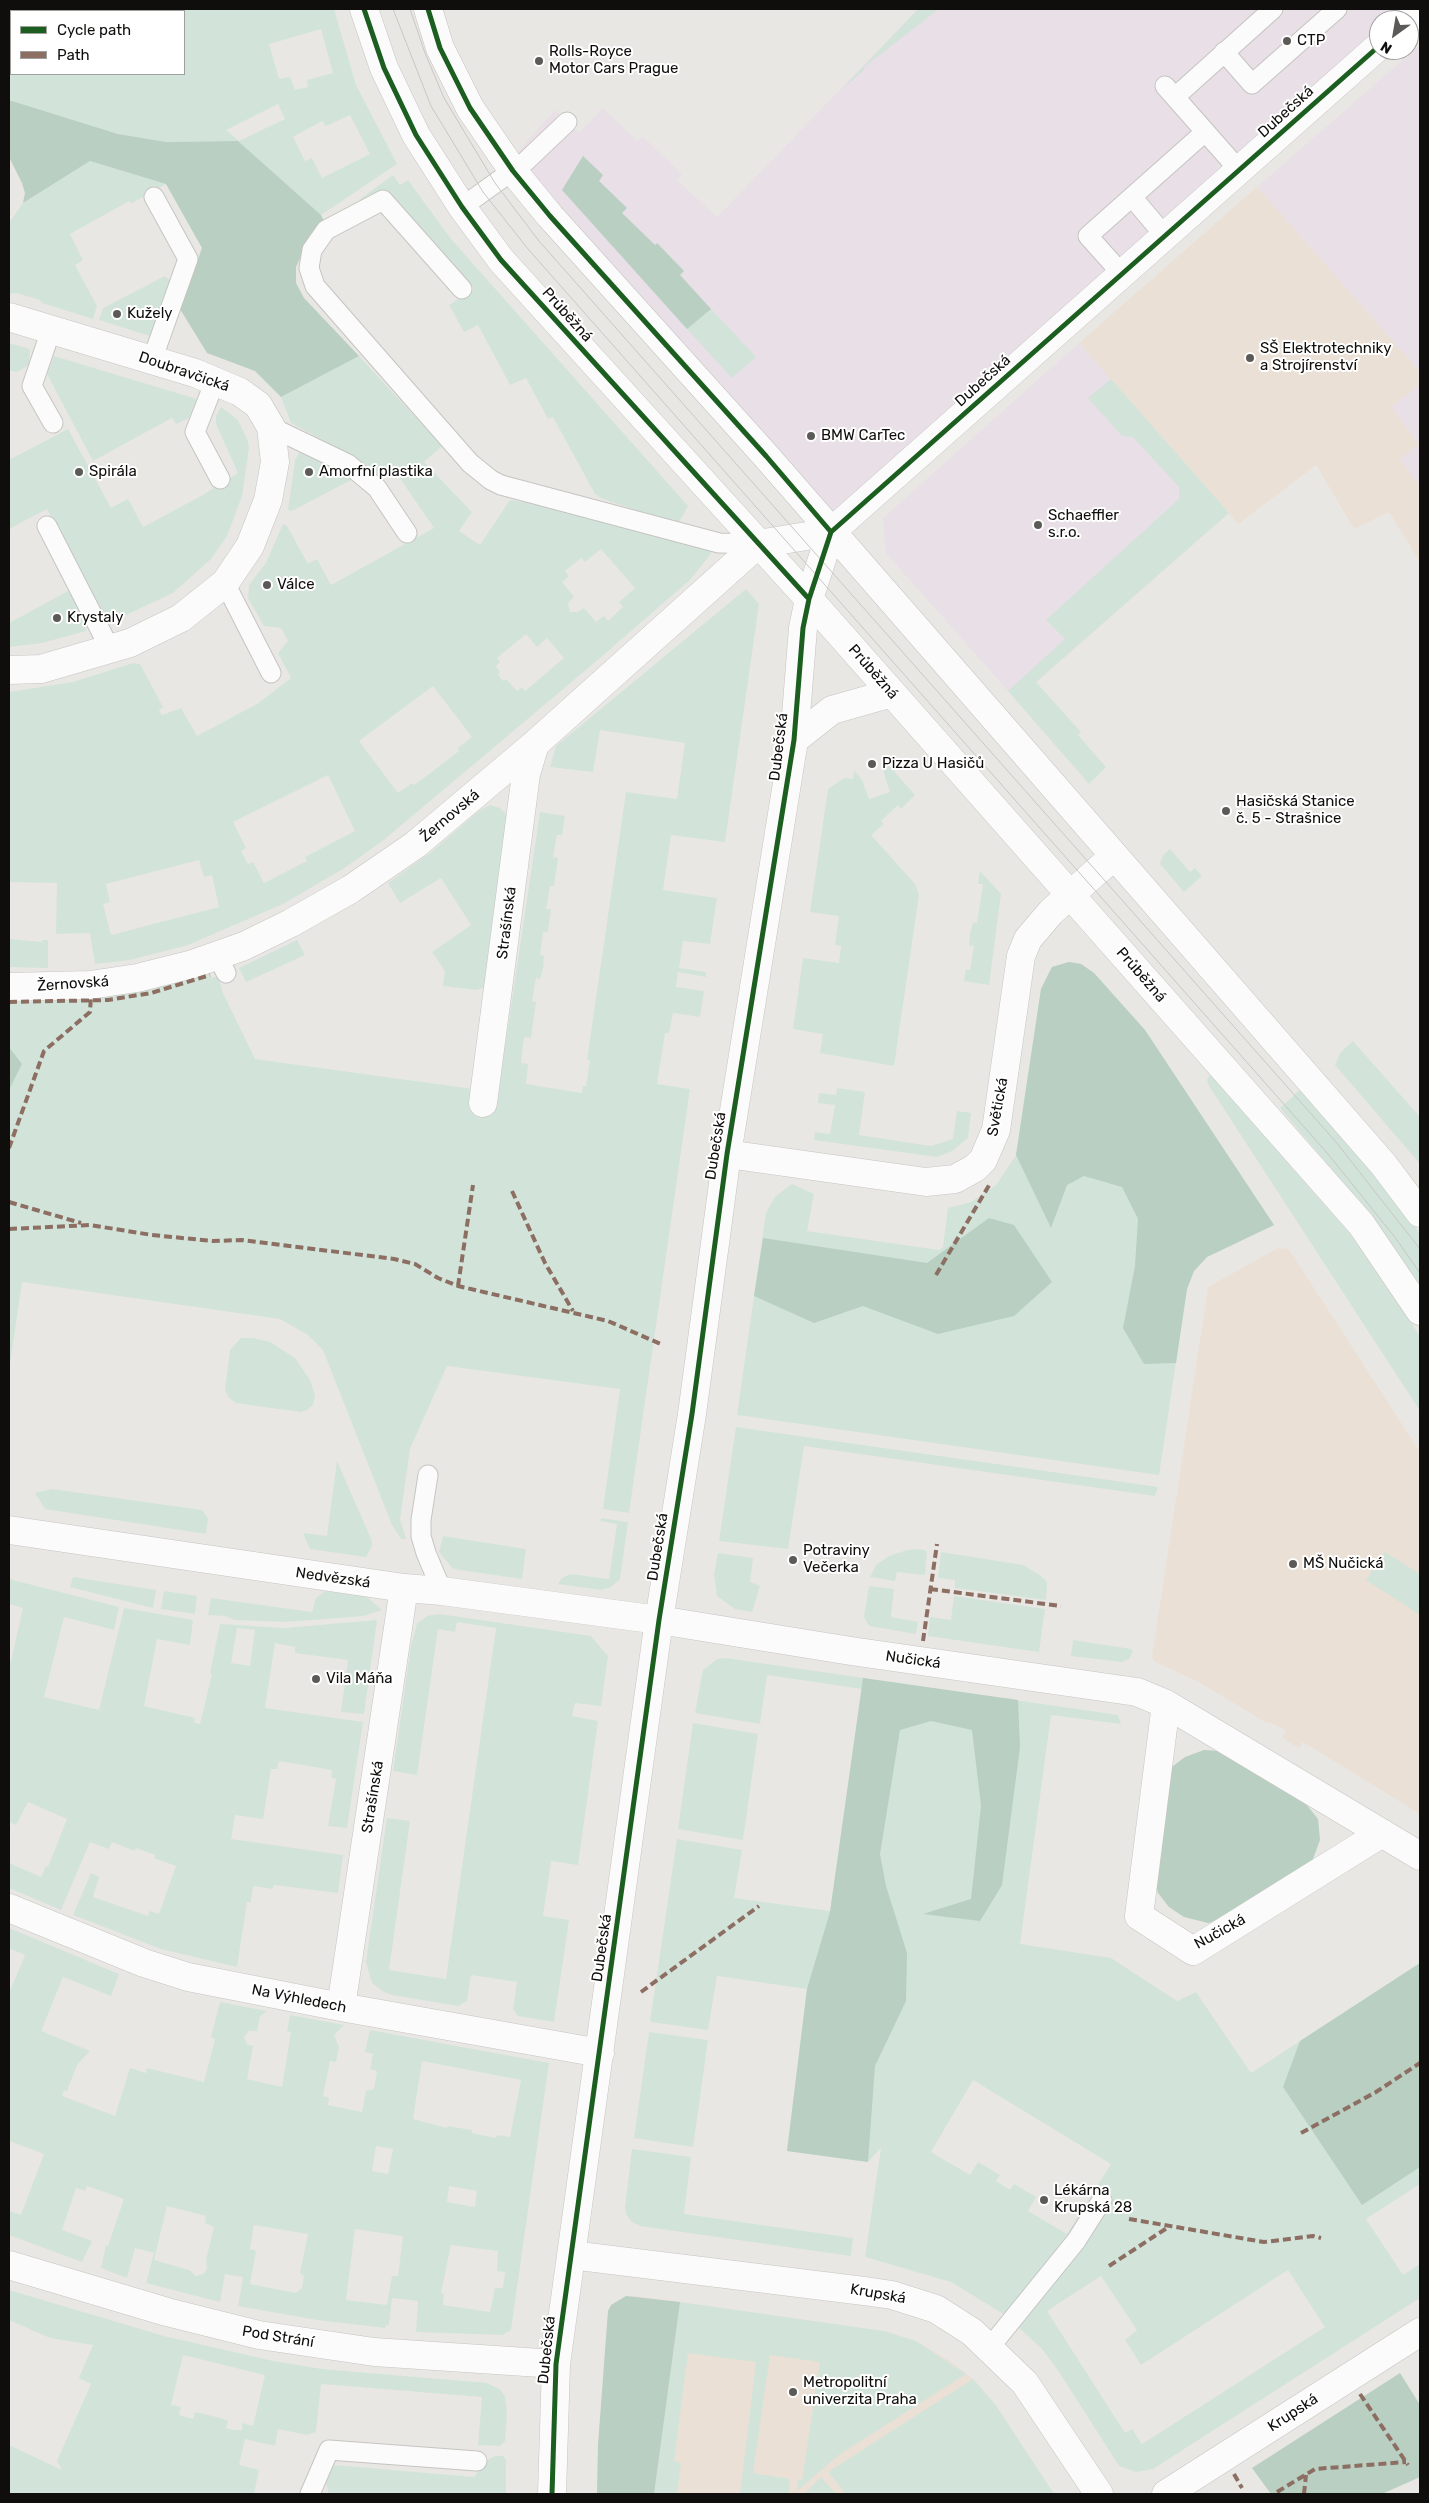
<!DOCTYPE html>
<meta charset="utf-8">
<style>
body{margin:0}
#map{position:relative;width:1429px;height:2503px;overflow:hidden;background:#e9e7e3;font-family:Rubik,sans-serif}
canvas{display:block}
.frame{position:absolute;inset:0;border:10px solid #0f0e0c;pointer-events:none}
.legend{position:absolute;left:10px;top:10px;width:175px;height:65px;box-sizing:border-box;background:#fff;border:1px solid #9f9f9e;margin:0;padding:6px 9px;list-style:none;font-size:15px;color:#0f0e0c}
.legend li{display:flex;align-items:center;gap:10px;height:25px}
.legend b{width:25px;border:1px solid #9f9f9e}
.north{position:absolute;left:1369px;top:10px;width:50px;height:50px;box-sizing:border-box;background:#fff;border:1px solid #9f9f9e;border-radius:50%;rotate:212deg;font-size:14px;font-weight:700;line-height:20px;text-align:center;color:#0f0e0c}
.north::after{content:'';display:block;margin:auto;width:18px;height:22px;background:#5b5a57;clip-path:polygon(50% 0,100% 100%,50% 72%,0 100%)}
</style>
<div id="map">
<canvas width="1429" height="2503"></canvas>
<div class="frame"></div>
<ul class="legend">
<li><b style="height:6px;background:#1b5e20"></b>Cycle path</li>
<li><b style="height:6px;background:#8d6e63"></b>Path</li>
</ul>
<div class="north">N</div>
</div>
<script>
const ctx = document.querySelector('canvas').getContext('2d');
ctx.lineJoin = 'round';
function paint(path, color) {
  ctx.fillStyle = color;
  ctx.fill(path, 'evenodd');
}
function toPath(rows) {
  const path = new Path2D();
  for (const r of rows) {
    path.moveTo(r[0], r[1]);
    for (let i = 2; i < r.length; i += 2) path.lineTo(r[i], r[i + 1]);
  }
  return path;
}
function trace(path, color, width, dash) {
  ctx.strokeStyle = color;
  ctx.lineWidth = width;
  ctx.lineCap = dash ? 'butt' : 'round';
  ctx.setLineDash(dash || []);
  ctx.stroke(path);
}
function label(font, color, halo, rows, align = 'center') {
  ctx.font = font + ' Rubik,sans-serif';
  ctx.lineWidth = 4;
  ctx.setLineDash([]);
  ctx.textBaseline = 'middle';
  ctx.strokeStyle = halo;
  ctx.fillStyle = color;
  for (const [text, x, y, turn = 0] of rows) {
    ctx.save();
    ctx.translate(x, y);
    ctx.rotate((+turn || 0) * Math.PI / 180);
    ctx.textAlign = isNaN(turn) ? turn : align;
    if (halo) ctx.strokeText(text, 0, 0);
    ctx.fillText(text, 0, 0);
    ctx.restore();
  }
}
paint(toPath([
 [918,9,1402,9,1389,20,1379,20,1379,29,833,513,514,156,555,110,579,133,603,108,637,141,642,136,682,174,677,180,717,217],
 [1420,45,1420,372,1257,187],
 [1079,343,1229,513,1016,700,886,553,883,518],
 [1420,384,1420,486,1399,459,1419,445,1391,407]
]), '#e9dfe7');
paint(toPath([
 [1257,187,1420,372,1420,384,1391,407,1419,445,1399,459,1420,486,1420,562,1389,512,1354,529,1316,465,1238,524,1079,343],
 [1278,1248,1288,1249,1292,1254,1420,1452,1420,1814,1303,1742,1299,1748,1282,1738,1286,1731,1271,1723,1265,1722,1197,1681,1155,1662,1152,1657,1208,1287],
 [626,2296,636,2296,884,2331,916,2341,950,2361,973,2379,995,2404,1054,2494,597,2494,598,2445,608,2311,611,2305]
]), '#ebe0d5');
paint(toPath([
 [9,9,334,9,356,85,397,164,321,215,238,141,166,142,118,134,9,100],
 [11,11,184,11,184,74,11,74],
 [321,29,333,73,307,80,308,87,295,90,290,77,279,79,269,44],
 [278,104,285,119,239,141,226,130],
 [350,115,370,154,322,178,312,158,305,161,293,137,322,121,326,126],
 [918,9,939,9,864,67,864,70,841,90],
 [90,161,166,184,132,203,129,201,70,234,83,260,75,265,97,306,93,319,42,303,40,300,16,293,9,294,9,223,23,203],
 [393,175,400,185,408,180,451,239,688,506,678,524,603,499,595,494,553,417,548,419,526,378,510,385,478,325,464,332,449,305,474,289,384,193,362,204,359,200],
 [165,276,174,283,153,337,99,320,103,308],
 [711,309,756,357,732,378,687,329],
 [9,343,30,349,29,365,17,372,9,370],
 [54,356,197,399,189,418,176,424,172,418,93,461,47,374],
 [359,356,442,446,424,462,472,512,459,531,480,545,510,500,549,506,711,551,710,555,690,580,593,664,385,839,343,869,283,904,188,945,130,960,95,964,90,933,56,934,57,883,9,882,9,692,73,682,133,663,140,664,163,707,159,710,162,715,181,708,197,736,257,704,291,678,278,653,288,641,281,628,264,626,248,598,249,585,266,563,283,524,287,526,308,564,317,559,331,585,434,528,393,468,374,479,347,453,291,423,281,397],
 [601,549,635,588,619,602,623,607,608,621,604,616,596,622,584,608,578,612,570,612,568,603,574,597,562,582,569,576,565,571,581,558,585,562],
 [526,634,537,647,547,638,564,658,525,691,522,687,517,691,506,679,503,681,498,675,500,672,496,666,500,662,497,658],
 [433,686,472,737,458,748,459,751,437,768,414,785,412,783,398,793,359,741],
 [328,775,355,831,305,857,307,861,264,883,253,862,248,864,241,851,246,848,233,822],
 [199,860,204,877,212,875,219,907,111,935,103,904,110,902,106,884],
 [1111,379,1229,513,1036,682,1081,732,1078,735,1106,767,1089,784,1008,691,1065,639,1046,620,1179,499,1179,487,1133,437,1122,436,1088,398],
 [221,407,238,420,248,441,249,448,242,496,227,536,211,559,173,593,111,622,100,611,47,509,9,529,9,460,68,429,111,508,128,499,143,527,203,495,238,473,216,424,216,416],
 [301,450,342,472,351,478,351,480,292,511,288,510,295,460],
 [72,589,83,615,86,631,42,643,9,647,9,623],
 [746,589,759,604,725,842,671,835,663,890,717,898,710,944,683,941,679,968,706,972,706,977,678,972,676,987,704,991,700,1017,673,1013,669,1033,665,1033,657,1084,690,1089,629,1513,603,1509,620,1389,447,1366,410,1449,400,1519,406,1539,401,1539,392,1525,323,1350,308,1335,280,1319,22,1282,9,1371,9,1090,22,1064,9,1047,9,998,209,972,211,978,218,976,223,993,255,1059,473,1089,483,1103,498,1094,540,812,565,816,562,835,557,835,553,857,558,858,554,886,550,886,546,909,551,909,548,932,543,932,540,955,544,956,543,968,540,979,536,978,532,1001,536,1002,531,1038,524,1037,521,1063,528,1064,526,1084,582,1093,583,1086,586,1086,590,1060,587,1060,626,792,677,799,685,743,600,730,593,772,550,767,556,746],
 [885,761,915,795,901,809,898,805,881,821,884,824,871,835,915,884,919,895,894,1066,820,1053,823,1034,793,1029,803,958,839,963,841,946,835,945,839,916,810,912,828,789,844,778,853,779,854,770,862,780,869,799,890,792,884,773],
 [490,805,500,808,507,815,486,987,476,990,443,986,445,971,432,952,471,925,441,878,400,903,388,883,430,853,480,810],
 [1170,849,1190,872,1195,868,1202,876,1184,892,1160,864,1163,855],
 [980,871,1001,894,989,985,964,981,966,969,970,970,974,946,969,945,970,934,973,922,977,923,983,884,978,884],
 [9,939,42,942,42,940,48,940,48,968,9,967],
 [297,940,305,955,246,982,239,968],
 [1069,962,1081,964,1094,973,1145,1030,1274,1225,1207,1257,1194,1271,1187,1289,1159,1475,737,1415,766,1213,775,1197,792,1184,814,1194,807,1231,939,1250,943,1247,948,1208,971,1202,996,1185,1016,1155,1041,989,1052,967],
 [1353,1041,1420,1117,1420,1164,1335,1065,1340,1053],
 [1210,1074,1349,1233,1420,1336,1420,1411,1209,1086,1207,1080],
 [837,1088,865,1092,859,1135,931,1146,953,1139,957,1111,971,1113,968,1138,952,1151,937,1157,814,1140,815,1132,830,1134,835,1105,818,1103,819,1093,836,1095],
 [1302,1088,1403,1210,1420,1234,1420,1288,1363,1206,1280,1108],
 [241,1338,253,1338,270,1342,295,1358,310,1380,315,1395,313,1405,307,1410,300,1412,236,1403,229,1398,225,1390,230,1350],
 [736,1427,1158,1487,1155,1496,804,1446,788,1549,719,1541],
 [337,1461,372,1541,372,1546,366,1557,310,1549,303,1533,327,1536],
 [52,1489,202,1510,208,1518,206,1534,45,1509,35,1493],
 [601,1518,628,1522,620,1579,611,1587,601,1590,558,1584,562,1578,570,1574,609,1579,617,1524,601,1521],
 [443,1536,526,1549,522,1579,453,1569,439,1552],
 [920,1549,927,1551,925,1575,897,1572,895,1581,870,1577,876,1565,889,1556,907,1550],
 [941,1552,1023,1565,1040,1575,1047,1582,1046,1600,955,1588,955,1580,938,1578],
 [1385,1552,1420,1574,1420,1615,1366,1580],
 [718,1553,753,1558,750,1582,760,1586,752,1612,735,1609,717,1596,714,1574],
 [73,1577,156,1590,153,1608,70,1587],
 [9,1579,119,1607,114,1630,64,1617,44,1697,99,1710,124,1608,193,1620,190,1645,157,1639,144,1706,195,1718,194,1723,200,1724,212,1674,210,1673,220,1624,285,1628,377,1620,364,1714,341,1712,348,1660,295,1653,295,1647,275,1643,265,1708,363,1722,347,1828,328,1826,336,1779,331,1777,332,1770,279,1761,277,1769,271,1769,263,1819,235,1815,231,1839,343,1855,338,1893,274,1885,273,1889,253,1886,251,1902,247,1902,237,1967,161,1949,73,1915,91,1873,99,1877,93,1897,148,1916,150,1911,159,1914,176,1866,154,1858,155,1855,136,1848,135,1851,112,1842,109,1849,90,1842,61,1910,9,1888,9,1863,41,1877,46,1866,48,1867,67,1819,28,1802,16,1825,9,1822,9,1661,11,1661,23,1608,9,1604],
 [237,1628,255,1630,250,1666,231,1663],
 [869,1586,894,1589,891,1617,918,1622,916,1634,869,1626,864,1617],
 [164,1591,197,1596,195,1614,161,1609],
 [325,1591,366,1596,382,1610,363,1616,286,1622,235,1620,225,1616,208,1615,211,1598,312,1612,316,1598],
 [954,1596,1045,1609,1039,1652,928,1636,930,1617,951,1620],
 [439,1614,591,1636,608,1656,601,1706,575,1703,572,1716,598,1721,578,1865,551,1861,543,1916,569,1920,554,2022,518,2016,513,2009,517,1982,471,1975,467,2001,458,2006,392,1995,384,1992,372,1983,366,1962,387,1818,410,1821,389,1970,446,1979,496,1628,457,1622,455,1632,438,1629,417,1775,393,1771,411,1646,417,1624,427,1616],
 [1073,1640,1131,1649,1133,1651,1129,1659,1122,1662,1071,1656],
 [726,1658,1118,1715,1121,1724,1051,1715,1020,1944,1111,1958,1177,2001,1196,1992,1251,2073,1420,1963,1420,2184,1366,2219,1403,2275,1420,2264,1420,2298,1153,2469,1136,2472,1119,2466,1059,2372,1042,2349,1005,2315,951,2282,865,2257,881,2148,868,2162,787,2151,807,1989,717,1976,708,2030,650,2022,677,1839,742,1850,734,1898,830,1911,862,1689,767,1675,760,1724,695,1713,703,1670,717,1659],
 [973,2080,1111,2164,1067,2234,1028,2211,1036,2197,1014,2184,1010,2190,996,2181,1000,2175,978,2162,970,2175,931,2152],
 [1288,2270,1325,2327,1142,2444,1132,2429,1125,2433,1047,2311,1101,2276,1137,2330,1125,2340,1141,2365],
 [693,1723,758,1734,743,1840,678,1829],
 [9,1928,119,1974,111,1996,63,1977,41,2031,90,2051,77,2065,67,2091,64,2090,62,2096,115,2116,130,2068,146,2073,147,2068,204,2082,215,2039,211,2037,220,2002,267,2011,260,2016,257,2031,249,2031,244,2037,247,2044,253,2046,247,2079,282,2087,291,2032,287,2031,290,2015,344,2025,334,2035,339,2047,336,2062,330,2061,323,2096,329,2098,328,2105,362,2112,366,2091,374,2089,377,2071,370,2069,373,2054,365,2052,370,2030,549,2063,511,2330,502,2335,416,2332,418,2301,392,2298,389,2325,386,2325,385,2328,317,2320,238,2306,243,2277,225,2274,220,2302,146,2283,154,2253,135,2248,127,2278,101,2268,106,2245,108,2246,124,2199,87,2186,85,2191,76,2188,62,2230,92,2241,82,2262,9,2235,9,2211,21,2215,44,2154,9,2141,9,1993,25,1955,9,1948],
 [422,2061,521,2080,510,2137,497,2135,496,2138,472,2133,472,2130,447,2126,447,2128,413,2119],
 [376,2146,393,2149,388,2174,372,2171],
 [449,2186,477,2191,475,2207,447,2202],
 [167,2206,206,2216,205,2223,214,2227,206,2260,207,2269,203,2274,196,2276,189,2270,154,2260],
 [254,2225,308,2234,300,2273,304,2276,302,2288,296,2293,250,2284,256,2251,250,2249],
 [355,2229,403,2236,398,2276,392,2276,387,2305,346,2300],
 [451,2245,498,2251,497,2271,505,2272,503,2288,495,2288,490,2312,443,2305,444,2294,441,2293],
 [649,2032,708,2040,693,2147,634,2138],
 [632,2149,691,2157,684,2214,853,2238,851,2256,640,2226,632,2222,626,2214,625,2207],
 [9,2290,164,2336,273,2361,322,2369,487,2383,501,2390,505,2397,507,2413,505,2441,500,2446,478,2445,482,2397,321,2384,316,2432,307,2435,278,2429,275,2446,245,2439,239,2465,259,2470,254,2494,9,2494,9,2445,62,2470,57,2461,91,2384,79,2378,93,2345,50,2338,9,2320],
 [183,2355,265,2375,253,2426,242,2423,242,2430,234,2430,226,2428,228,2421,221,2418,195,2412,193,2419,179,2415,181,2407,171,2405],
 [680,2302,884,2331,916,2341,966,2374,840,2454,797,2491,798,2480,802,2480,820,2362,770,2355,753,2473,790,2479,789,2494,740,2494,756,2362,688,2353,674,2461,681,2463,677,2494,654,2494],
 [973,2379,995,2404,1054,2494,846,2494,828,2472],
 [495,2456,503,2456,506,2460,506,2494,329,2494,326,2483,334,2465,474,2477,484,2462],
 [821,2477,836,2494,804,2494]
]), '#d2e4d9');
paint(toPath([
 [9,100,118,134,166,142,238,141,321,215,325,223,305,247,296,267,296,283,304,298,359,356,281,397,255,371,207,353,180,309,202,248,166,184,90,161,23,203,25,193,22,183,9,157],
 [583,156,603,175,599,181,627,208,622,213,655,245,657,243,684,271,680,275,711,309,687,329,562,190],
 [1069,962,1081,964,1094,973,1145,1030,1274,1225,1207,1257,1194,1271,1187,1289,1176,1363,1144,1364,1123,1328,1135,1266,1138,1219,1122,1187,1084,1176,1067,1185,1051,1228,1016,1155,1041,989,1052,967],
 [9,1047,22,1064,9,1090],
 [989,1218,1014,1225,1052,1282,1014,1316,938,1334,863,1306,814,1323,754,1296,763,1238,927,1263],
 [863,1678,1018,1700,1020,1747,1002,1885,980,1921,923,1914,971,1899,981,1806,972,1730,931,1721,900,1730,880,1854,886,1886,907,1953,906,2001,875,2066,868,2162,787,2151,807,1989,830,1912],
 [1204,1750,1220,1751,1302,1799,1318,1819,1320,1840,1313,1859,1302,1872,1229,1919,1208,1923,1184,1917,1169,1907,1158,1893,1153,1876,1165,1780,1173,1766,1185,1757],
 [1420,1963,1420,2167,1362,2205,1283,2087,1300,2041],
 [626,2296,680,2302,654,2494,597,2494,598,2445,608,2311,611,2305],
 [1400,2373,1420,2405,1420,2477,1382,2494,1271,2494,1252,2468]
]), '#b8cfc2');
const service = toPath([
 [1224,52,1252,84,1337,9],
 [1165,86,1239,170],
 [1175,97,1273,9],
 [1132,197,1165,236],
 [462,207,526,161,567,122],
 [1122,274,1088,236,1205,132],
 [462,289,383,200,326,230,312,250,309,268,315,286,470,463,491,480,501,485,719,543,758,544],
 [51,330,32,386,53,423],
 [152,360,188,259,154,197],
 [215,381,195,432,220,479],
 [271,427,348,464,377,488,407,533],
 [47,526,110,649],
 [225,583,271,673],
 [217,955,226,973],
 [428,1475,421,1520,421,1536,426,1553,442,1591],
 [990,2347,1076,2241,1102,2200],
 [310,2494,329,2450,477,2461]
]);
const minor = toPath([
 [1408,20,1420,9],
 [9,317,195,373,240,392,258,405,271,427,275,462,268,500,250,546,225,583,181,618,130,643,41,669,9,670],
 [9,987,90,985,137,978,193,964,244,946,291,923,351,889,415,845,535,744,758,544,831,532],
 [483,1103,526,774,535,744],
 [727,1154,926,1182,955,1179,975,1168,983,1160,996,1130,1021,956,1028,939,1051,912,1114,856],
 [9,1530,404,1588,442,1591,659,1620,851,1651,1137,1692,1166,1704,1420,1856],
 [1166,1704,1139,1916,1193,1951,1382,1833],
 [9,1908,144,1963,188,1977,341,2007,600,2053],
 [341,2007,404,1588],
 [571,2255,864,2291,892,2295,936,2309,972,2332,1025,2383,1099,2494],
 [9,2265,167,2312,259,2335,374,2352,556,2364],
 [552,2494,556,2364,659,1620,692,1414,727,1154,794,740,803,628,809,599,831,532,1379,46],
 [1166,2494,1420,2332]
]);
const secondary = toPath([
 [364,9,384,68,416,135,462,207,501,260,809,599,1361,1224,1420,1311],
 [428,9,440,48,470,108,513,171,550,216,766,456,1383,1164,1420,1213],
 [794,740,832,710,892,693]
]);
trace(service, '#c6c4c1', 21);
trace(minor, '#c6c4c1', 29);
trace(secondary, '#c6c4c1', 29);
trace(service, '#fcfbfb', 19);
trace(minor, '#fcfbfb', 28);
trace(secondary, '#fcfbfb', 28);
trace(toPath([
 [393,9,431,106,483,192,528,249,1328,1154,1394,1236,1420,1273],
 [410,9,425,53,444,98,495,183,539,241,1336,1142,1420,1249]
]), '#c7c7c6', 1);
trace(toPath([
 [9,1002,108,1000,151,993,210,975],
 [9,1148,44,1051,90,1012,91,996],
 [512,1191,545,1263,573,1311],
 [9,1202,81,1223],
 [9,1229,90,1225,152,1235,213,1241,242,1240,394,1259,415,1264,438,1278,458,1286,608,1321,663,1345],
 [936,1275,991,1182],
 [458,1286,473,1185],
 [930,1589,1061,1606],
 [923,1641,937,1544],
 [641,1992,759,1906],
 [1301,2133,1376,2092,1420,2063],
 [1129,2219,1264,2242,1313,2236,1321,2238],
 [1109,2266,1170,2226],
 [1360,2394,1408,2465],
 [1234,2474,1242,2488],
 [1277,2492,1315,2469,1406,2462],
 [1304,2494,1306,2475]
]), '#8d6e63', 4, [8, 4]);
trace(toPath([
 [364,9,384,68,416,135,462,207,501,260,809,599],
 [428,9,440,48,470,108,513,171,550,216,766,456,831,532],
 [552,2494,556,2364,659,1620,692,1414,727,1154,794,740,803,628,809,599,831,532,1379,46]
]), '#1b5e20', 5);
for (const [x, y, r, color] of [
 [1287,41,5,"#5b5a57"],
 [539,61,5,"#5b5a57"],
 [117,314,5,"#5b5a57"],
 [1250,358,5,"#5b5a57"],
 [811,436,5,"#5b5a57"],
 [79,472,5,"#5b5a57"],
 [309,472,5,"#5b5a57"],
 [1038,525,5,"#5b5a57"],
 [267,585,5,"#5b5a57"],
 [57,618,5,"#5b5a57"],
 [872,764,5,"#5b5a57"],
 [1226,811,5,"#5b5a57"],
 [793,1560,5,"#5b5a57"],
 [1293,1564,5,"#5b5a57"],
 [316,1679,5,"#5b5a57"],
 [1044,2200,5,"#5b5a57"],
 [793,2392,5,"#5b5a57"]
]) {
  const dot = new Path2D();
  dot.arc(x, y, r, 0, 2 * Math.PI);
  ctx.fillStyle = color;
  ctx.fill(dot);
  trace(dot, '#fff', 2);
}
label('15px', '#0f0e0c', '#fff', [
 ["CTP",1297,41],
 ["Rolls-Royce",549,52],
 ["Motor Cars Prague",549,69],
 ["Kužely",127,314],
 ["SŠ Elektrotechniky",1260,349],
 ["a Strojírenství",1260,366],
 ["BMW CarTec",821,436],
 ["Spirála",89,472],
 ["Amorfní plastika",319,472],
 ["Schaeffler",1048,516],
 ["s.r.o.",1048,533],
 ["Válce",277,585],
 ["Krystaly",67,618],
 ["Pizza U Hasičů",882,764],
 ["Hasičská Stanice",1236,802],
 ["č. 5 - Strašnice",1236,819],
 ["Potraviny",803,1551],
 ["Večerka",803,1568],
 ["MŠ Nučická",1303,1564],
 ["Vila Máňa",326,1679],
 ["Lékárna",1054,2191],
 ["Krupská 28",1054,2208],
 ["Metropolitní",803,2383],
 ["univerzita Praha",803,2400]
], 'left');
label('15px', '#0f0e0c', '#fff', [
 ["Dubečská",1286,112,-42],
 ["Průběžná",567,315,48],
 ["Doubravčická",184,372,19],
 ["Dubečská",983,381,-42],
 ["Průběžná",873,672,49],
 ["Dubečská",779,747,-83],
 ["Žernovská",450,816,-40],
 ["Strašínská",507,923,-83],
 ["Průběžná",1141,975,49],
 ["Žernovská",73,984,-4],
 ["Světická",998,1107,-80],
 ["Dubečská",716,1146,-81],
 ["Dubečská",658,1547,-81],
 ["Nedvězská",333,1578,8],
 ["Nučická",913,1660,8],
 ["Strašínská",373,1797,-81],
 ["Nučická",1220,1932,-29],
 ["Dubečská",602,1948,-82],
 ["Na Výhledech",299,1999,11],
 ["Krupská",878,2294,10],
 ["Pod Strání",278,2337,9],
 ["Dubečská",547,2350,-84],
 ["Krupská",1293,2413,-33]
]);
</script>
